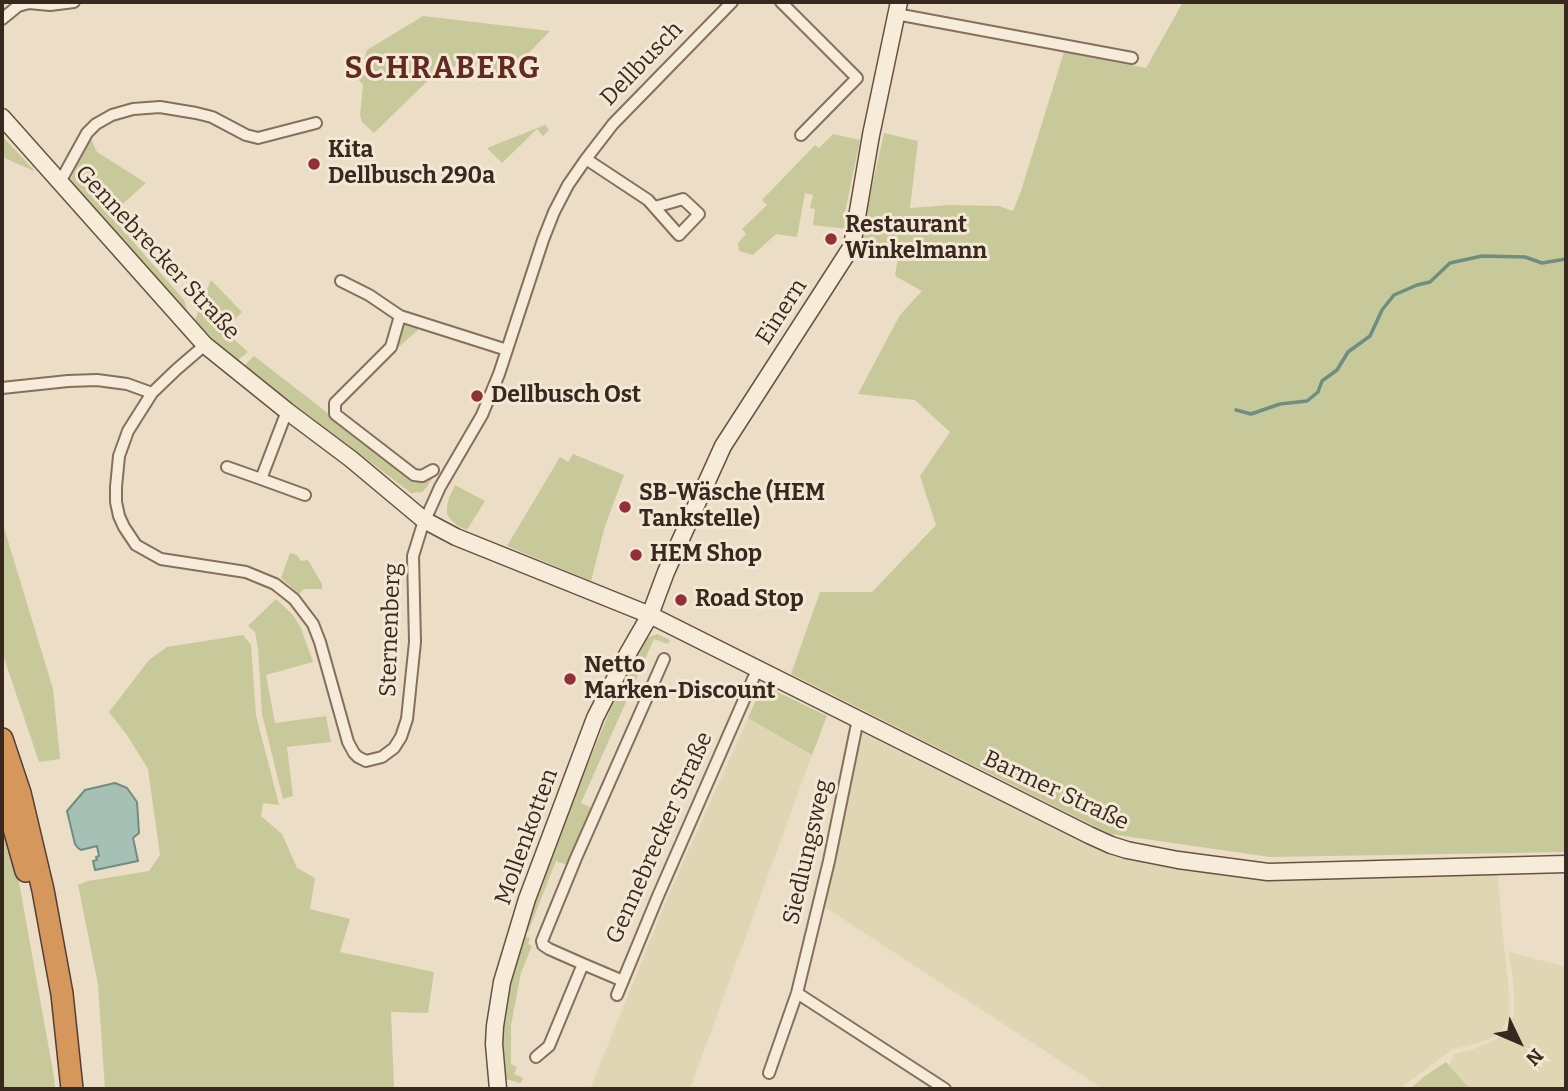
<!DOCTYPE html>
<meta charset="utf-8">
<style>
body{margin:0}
#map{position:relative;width:1568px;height:1091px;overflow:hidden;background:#ecddc6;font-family:Bitter,serif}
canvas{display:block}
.frame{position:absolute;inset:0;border:4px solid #372920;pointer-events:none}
.north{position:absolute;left:1484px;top:1007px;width:70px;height:70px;-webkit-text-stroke:5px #f4e8d5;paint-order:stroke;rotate:134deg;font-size:19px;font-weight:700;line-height:28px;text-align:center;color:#372920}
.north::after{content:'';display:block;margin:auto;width:24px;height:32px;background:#372920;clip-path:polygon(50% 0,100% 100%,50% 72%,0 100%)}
</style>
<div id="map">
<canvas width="1568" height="1091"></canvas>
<div class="frame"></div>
<div class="north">N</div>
</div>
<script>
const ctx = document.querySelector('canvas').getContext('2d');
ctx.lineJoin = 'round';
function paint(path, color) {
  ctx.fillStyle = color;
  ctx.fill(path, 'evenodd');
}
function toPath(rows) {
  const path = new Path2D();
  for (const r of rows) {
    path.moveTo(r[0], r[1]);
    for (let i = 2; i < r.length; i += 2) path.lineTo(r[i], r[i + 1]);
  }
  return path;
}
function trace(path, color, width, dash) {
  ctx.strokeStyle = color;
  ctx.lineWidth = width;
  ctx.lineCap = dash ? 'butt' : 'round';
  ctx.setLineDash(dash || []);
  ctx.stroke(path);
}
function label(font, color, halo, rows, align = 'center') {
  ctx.font = font + ' Bitter,serif';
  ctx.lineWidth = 6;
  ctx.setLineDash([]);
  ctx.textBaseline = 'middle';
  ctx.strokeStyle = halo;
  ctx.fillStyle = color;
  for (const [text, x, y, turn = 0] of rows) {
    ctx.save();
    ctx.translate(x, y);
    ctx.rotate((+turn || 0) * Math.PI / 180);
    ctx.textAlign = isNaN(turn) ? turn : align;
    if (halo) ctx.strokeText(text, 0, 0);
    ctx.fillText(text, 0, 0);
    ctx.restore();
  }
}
paint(toPath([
 [748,718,812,755,690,1089,590,1089,671,889],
 [860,732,1117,858,1265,881,1333,877,1498,875,1502,927,1509,992,1509,1016,1502,1030,1494,1037,1472,1045,1453,1049,1399,1089,1103,1089,823,906],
 [1509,952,1566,967,1566,1089,1470,1089,1449,1065,1454,1054,1474,1049,1495,1040,1507,1029,1514,1015,1514,990]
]), '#e1d6b4');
paint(toPath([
 [1183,2,1566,2,1566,852,1270,857,1110,834,791,674,820,592,872,592,936,525,920,476,950,432,915,400,858,394,900,315,922,291,895,276,900,245,886,243,885,247,860,253,865,218,884,133,918,141,910,208,950,205,999,206,1013,211,1021,191,1064,52,1146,68],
 [423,16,550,31,502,81,486,65,442,67,374,133,362,122,360,115,363,85,358,79,367,50],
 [545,125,549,130,543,136,537,129,502,163,487,148],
 [833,134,860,140,844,217,848,222,847,229,813,225,815,209,810,208,813,195,805,193,797,237,776,234,753,255,739,251,738,243,746,234,742,229,767,205,762,200,815,145,819,148],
 [2,136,34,170,34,171,2,157],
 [91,139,97,152,146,183,110,215,184,300,188,313,70,180],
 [211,280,242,312,224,330,248,352,237,361,220,346,195,320],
 [401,322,419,329,383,361],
 [254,356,409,476,438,470,426,488,422,492,411,493,244,366],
 [573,454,624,475,605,526,591,581,507,546,560,457,568,462],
 [455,485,485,501,467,530,458,526,450,519,447,514,447,507,449,498],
 [2,521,53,689,60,759,39,762,2,652],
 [290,553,297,555,301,561,308,560,322,584,322,589,304,589,299,594,281,578],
 [276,599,293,615,301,628,313,662,266,675,275,723,326,716,331,742,287,747,293,796,283,799,262,714,258,649,255,632,248,626],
 [657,634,670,640,668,644,654,639,581,803,594,809,570,866,556,861,528,932,525,931,552,852,606,720,618,692,647,638],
 [243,635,251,645,256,715,279,805,263,803,261,816,282,834,297,868,315,878,310,909,350,919,340,952,434,972,428,1013,391,1012,394,1089,105,1089,98,985,78,885,88,881,149,871,160,855,148,769,127,735,109,712,149,660,167,647],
 [763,685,827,716,812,755,748,718],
 [2,805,12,843,54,1077,55,1089,2,1089],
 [523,936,530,938,528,944,532,946,521,973,511,1025,511,1064,517,1067,514,1074,523,1078,521,1083,505,1079,501,1054,504,1020,514,964],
 [1446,1062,1470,1089,1410,1089,1425,1076]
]), '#c8c99a');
const water = toPath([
 [115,783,127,788,137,802,139,833,133,838,138,861,95,870,93,861,97,860,96,857,99,856,97,846,81,850,78,848,75,844,67,811,85,790,115,783]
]);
paint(water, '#a7c0b6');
trace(water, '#6e8d83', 2);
trace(toPath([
 [1236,410,1251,414,1280,404,1307,401,1318,392,1322,381,1337,370,1348,352,1370,336,1382,310,1394,295,1417,285,1430,282,1450,263,1482,256,1525,257,1542,263,1566,259]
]), '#6e8d83', 3.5);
const street = toPath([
 [781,2,857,78,801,135],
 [896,14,1132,58],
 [2,19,18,6,29,3,50,5,74,2],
 [586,159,648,200,679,235,699,214,683,199,655,207],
 [60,182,87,133,96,124,112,115,133,109,160,107,196,113,212,117,246,135,258,138,316,123],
 [341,281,369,295,400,316,507,350],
 [400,316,391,347,335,403,335,414,414,475,422,476,433,470],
 [205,345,177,369,152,393,128,431,119,456,116,487,116,502,119,516,124,527,136,545,161,559,246,572,275,584,294,599,313,624,320,642,348,742,354,753,358,757,366,761,382,757,394,748,401,737,407,719,415,642,413,556,422,527,440,487,482,415,499,374,543,240,554,212,568,185,586,159,613,124,732,2],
 [2,388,68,381,97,380,127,384,152,393],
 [287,411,261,479,305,495],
 [227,467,261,479],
 [583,964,549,949,543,945,542,941,576,858,664,659],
 [797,993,945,1089],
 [617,995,658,896,757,670],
 [536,1057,549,1046,583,964,623,981],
 [769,1073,797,993,829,861,858,719]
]);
const secondary = toPath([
 [2,117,205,345,287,411,351,459,424,520,456,537,650,615,1089,835,1111,845,1127,850,1178,860,1268,872,1566,864],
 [498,1089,494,1044,495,1026,502,982,527,899,595,718,627,655,650,615,666,572,723,446,852,246,871,135,899,2]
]);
const highway = toPath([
 [2,739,20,793,43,890,62,994,72,1089],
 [2,786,26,871]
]);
trace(street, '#866f5d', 14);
trace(secondary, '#685140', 19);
trace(highway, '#543e31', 24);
trace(street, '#f7ecd9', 10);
trace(secondary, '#f7ecd9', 16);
trace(highway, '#d6975c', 21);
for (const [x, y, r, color] of [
 [314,164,7,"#913039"],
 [831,239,7,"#913039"],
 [477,396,7,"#913039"],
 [625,507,7,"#913039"],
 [636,555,7,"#913039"],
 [681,600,7,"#913039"],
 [570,679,7,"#913039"]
]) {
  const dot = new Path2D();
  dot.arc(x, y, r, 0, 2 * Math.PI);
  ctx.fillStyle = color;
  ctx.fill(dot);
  trace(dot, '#f4e8d5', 2.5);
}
label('23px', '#372920', '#f4e8d5', [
 ["Dellbusch",642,64,-46],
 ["Gennebrecker Straße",157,253,47],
 ["Einern",782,312,-57],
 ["Sternenberg",391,630,-88],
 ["Barmer Straße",1056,791,25],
 ["Mollenkotten",527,837,-70],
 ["Gennebrecker Straße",660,838,-66],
 ["Siedlungsweg",808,852,-77]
]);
label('bold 23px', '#372920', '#f4e8d5', [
 ["Kita",328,151],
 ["Dellbusch 290a",328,177],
 ["Restaurant",845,226],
 ["Winkelmann",845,252],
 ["Dellbusch Ost",491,396],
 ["SB-Wäsche (HEM",639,494],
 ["Tankstelle)",639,520],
 ["HEM Shop",650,555],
 ["Road Stop",695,600],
 ["Netto",584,666],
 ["Marken-Discount",584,692]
], 'left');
ctx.letterSpacing = '2px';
label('bold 30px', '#612a22', '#f4e8d5', [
 ["SCHRABERG",443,70]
]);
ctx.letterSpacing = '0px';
</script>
